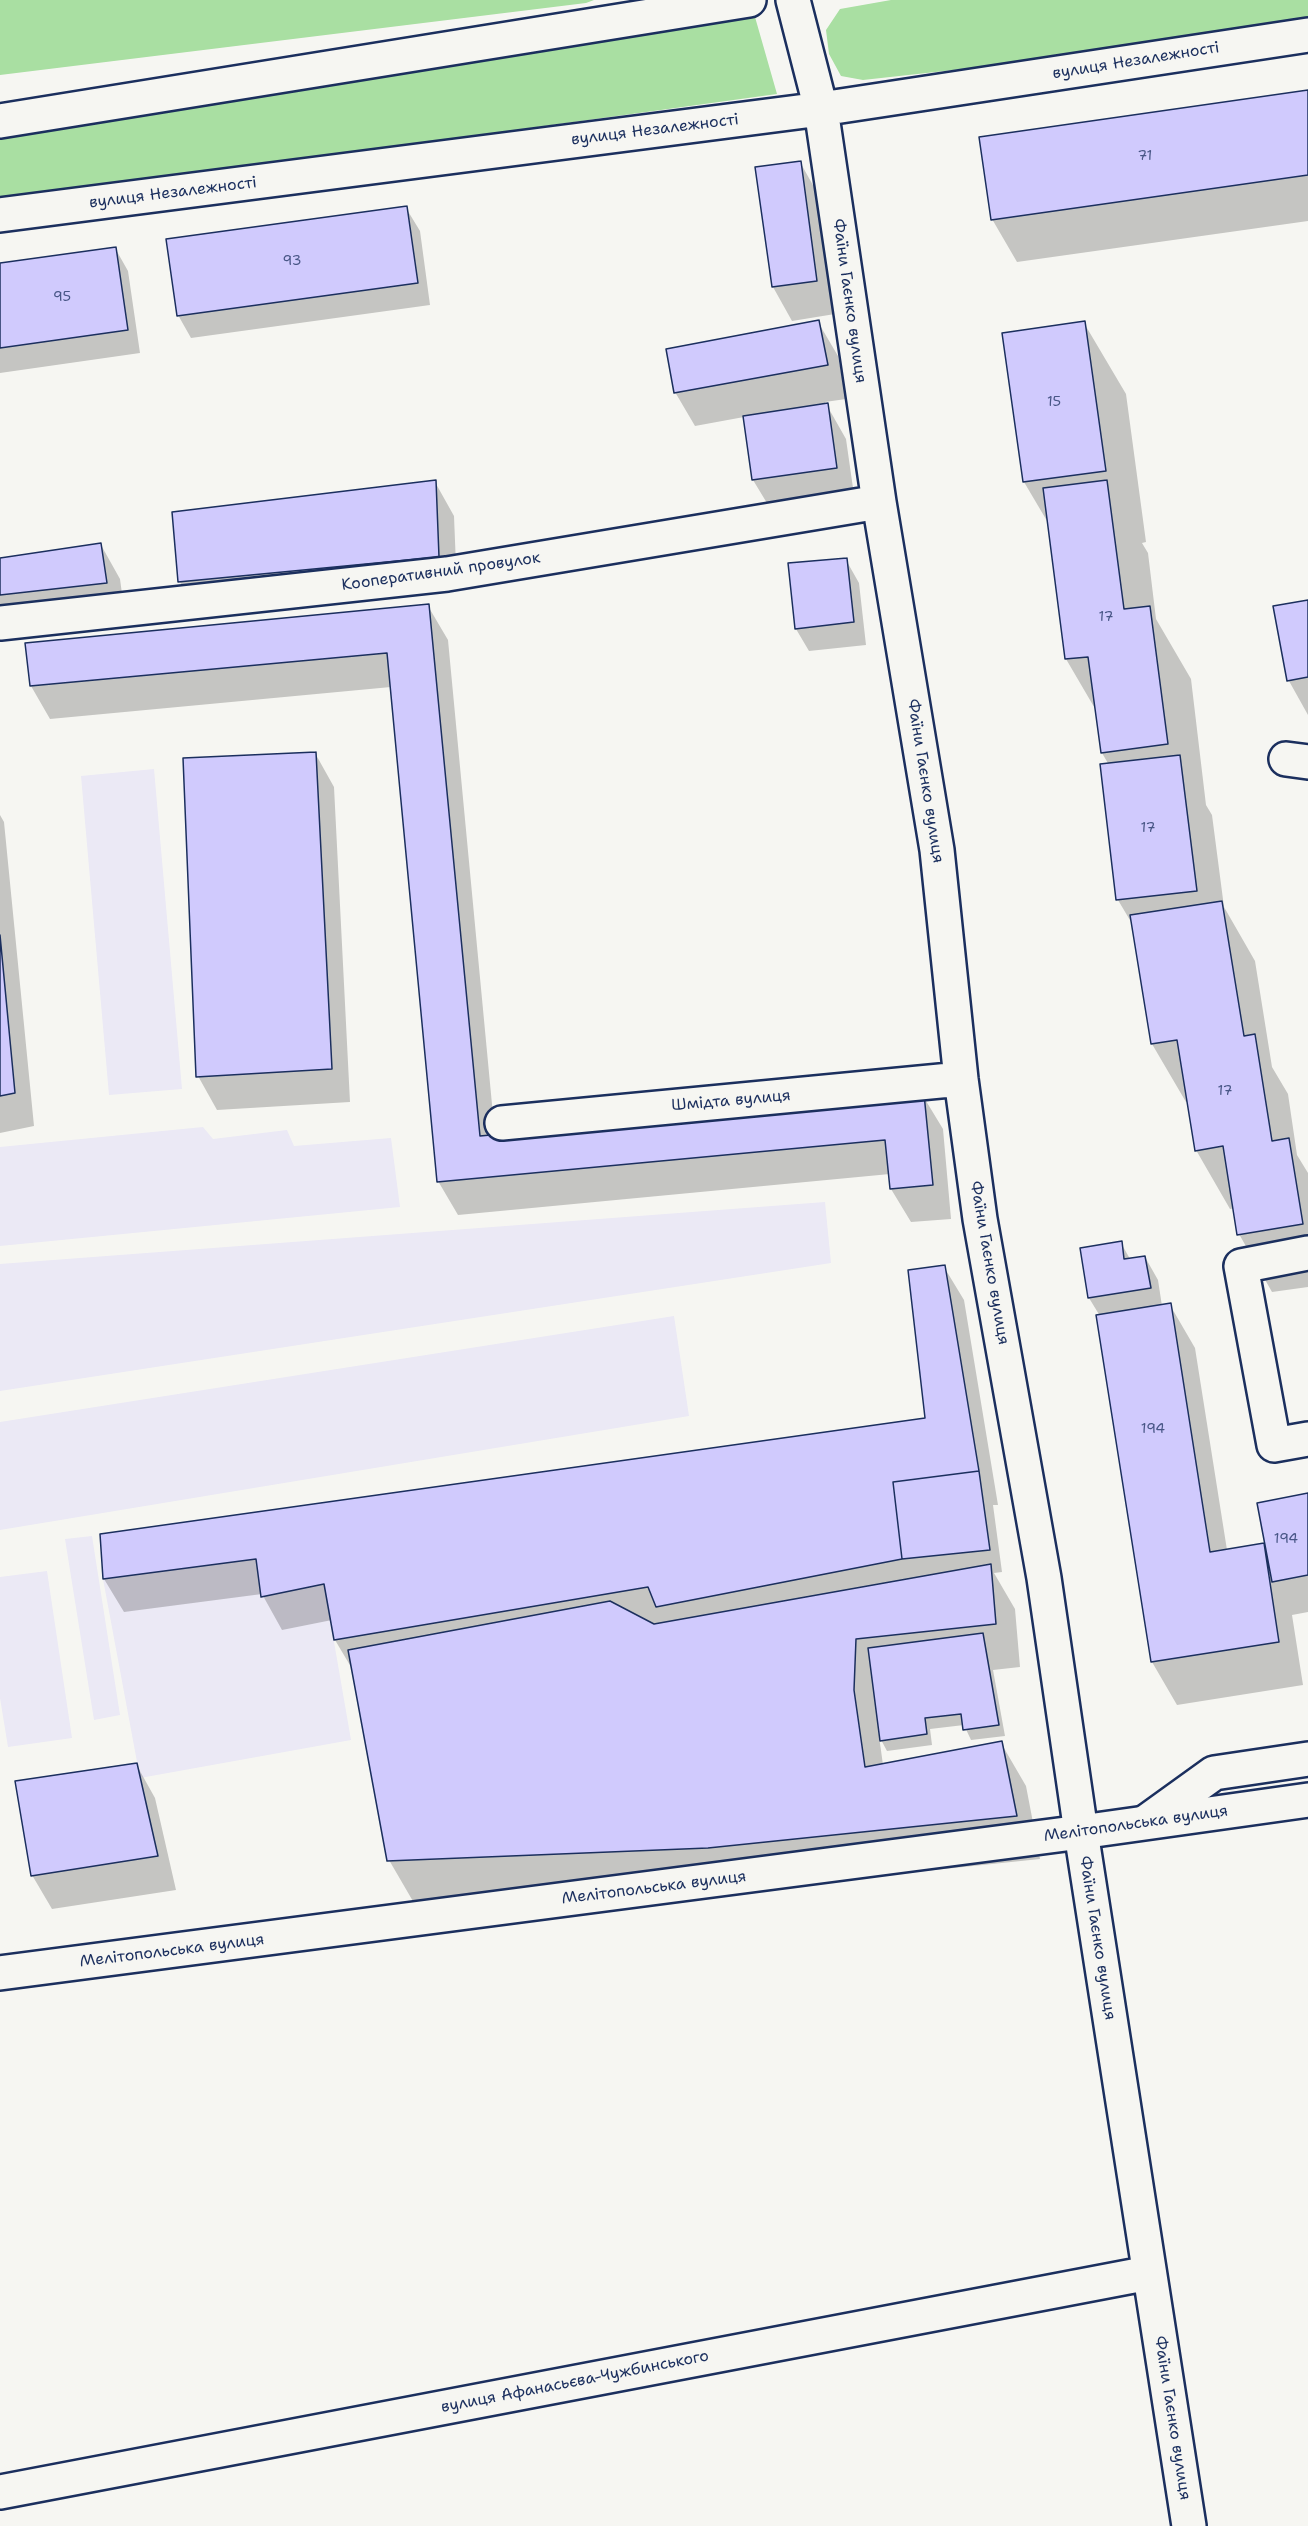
<!DOCTYPE html>
<meta charset="utf-8">
<style>
body{margin:0}
canvas{display:block;background:#f6f6f2}
</style>
<canvas width="1308" height="2526"></canvas>
<script>
const ctx = document.querySelector('canvas').getContext('2d');
ctx.lineJoin = 'round';
function paint(path, color) {
  ctx.fillStyle = color;
  ctx.fill(path, 'evenodd');
}
function toPath(rows) {
  const path = new Path2D();
  for (const r of rows) {
    path.moveTo(r[0], r[1]);
    for (let i = 2; i < r.length; i += 2) path.lineTo(r[i], r[i + 1]);
  }
  return path;
}
function trace(path, color, width, dash) {
  ctx.strokeStyle = color;
  ctx.lineWidth = width;
  ctx.lineCap = dash ? 'butt' : 'round';
  ctx.setLineDash(dash || []);
  ctx.stroke(path);
}
function label(font, color, halo, rows, align = 'center') {
  ctx.font = font + ' "Shantell Sans",sans-serif';
  ctx.lineWidth = 4.5;
  ctx.setLineDash([]);
  ctx.textBaseline = 'middle';
  ctx.strokeStyle = halo;
  ctx.fillStyle = color;
  for (const [text, x, y, turn = 0] of rows) {
    ctx.save();
    ctx.translate(x, y);
    ctx.rotate((+turn || 0) * Math.PI / 180);
    ctx.textAlign = isNaN(turn) ? turn : align;
    if (halo) ctx.strokeText(text, 0, 0);
    ctx.fillText(text, 0, 0);
    ctx.restore();
  }
}
paint(toPath([
 [154,769,182,1089,109,1095,81,776],
 [203,1127,213,1139,287,1130,294,1146,391,1138,400,1207,0,1246,0,1147],
 [825,1202,831,1263,0,1391,0,1264],
 [674,1316,689,1416,0,1530,0,1422],
 [92,1536,120,1715,94,1720,65,1539],
 [256,1559,262,1597,324,1584,351,1740,140,1778,103,1579],
 [47,1571,72,1738,8,1747,0,1698,0,1577]
]), '#ebe9f5');
paint(toPath([
 [0,0,594,0,586,3,0,75],
 [891,0,1308,0,1308,17,990,66,863,80,841,76,829,54,826,30,840,9],
 [755,17,777,94,0,201,0,133]
]), '#a9dfa2');
paint(toPath([
 [1308,91,1308,221,1017,262,992,219],
 [800,162,819,196,835,314,792,321,773,287,756,168],
 [406,208,420,231,430,305,191,338,178,315],
 [115,248,128,271,140,353,0,373,0,264],
 [818,322,838,356,846,399,825,402,846,439,855,502,773,513,753,480,744,417,695,426,675,392],
 [1084,323,1126,394,1146,542,1142,543,1148,553,1156,619,1191,679,1206,805,1212,815,1224,907,1255,961,1272,1067,1288,1094,1297,1155,1308,1173,1308,1287,1272,1292,1239,1234,1235,1208,1230,1209,1196,1150,1188,1102,1186,1102,1152,1044,1134,927,1118,900,1102,766,1109,765,1102,753,1097,712,1066,659,1050,526,1024,482,1003,334],
 [435,482,454,516,457,590,199,615,180,582],
 [101,545,120,579,125,616,0,630,0,560],
 [846,560,859,583,866,645,809,651,796,629],
 [1308,602,1308,715,1289,681,1275,608],
 [428,606,448,640,495,1136,923,1096,943,1129,951,1219,911,1222,891,1189,890,1174,458,1215,438,1181,391,687,50,719,31,686],
 [315,753,334,787,350,1102,217,1110,198,1076],
 [0,815,4,822,34,1126,0,1133],
 [1121,1243,1130,1259,1145,1257,1158,1280,1162,1306,1170,1305,1195,1348,1227,1550,1263,1545,1268,1553,1308,1495,1308,1612,1292,1615,1303,1685,1177,1705,1152,1662,1100,1316,1089,1298,1081,1249],
 [944,1267,964,1300,998,1505,993,1505,1002,1572,994,1573,1015,1609,1020,1667,993,1670,1005,1736,971,1740,964,1725,930,1729,932,1745,887,1751,879,1736,883,1765,1001,1743,1026,1786,1040,1859,733,1891,414,1903,389,1860,354,1672,335,1640,332,1620,282,1630,262,1594,124,1612,104,1579,926,1419],
 [136,1764,155,1798,176,1890,52,1909,32,1875]
]), '#0003');
const building = toPath([
 [1308,90,1308,175,991,220,979,137,1308,90],
 [801,161,817,281,772,287,755,167,801,161],
 [407,206,418,283,177,316,166,239,407,206],
 [116,247,128,330,0,348,0,263,116,247],
 [819,320,828,365,674,393,666,349,819,320],
 [1085,321,1106,471,1023,482,1002,333,1085,321],
 [828,403,837,468,752,480,743,416,828,403],
 [436,480,439,557,178,582,172,512,436,480],
 [1107,480,1124,609,1150,606,1168,744,1101,753,1088,657,1065,659,1043,488,1107,480],
 [101,543,107,583,0,595,0,558,101,543],
 [847,558,854,622,795,629,788,563,847,558],
 [1308,600,1308,677,1287,681,1273,606,1308,600],
 [429,604,480,1136,924,1094,933,1185,890,1189,885,1140,437,1182,387,653,30,686,25,643,429,604],
 [316,752,332,1069,196,1077,183,758,316,752],
 [1180,755,1197,891,1116,900,1100,764,1180,755],
 [1222,901,1244,1036,1255,1034,1272,1141,1289,1138,1303,1224,1237,1235,1223,1146,1195,1151,1177,1040,1151,1044,1130,915,1222,901],
 [0,935,15,1093,0,1096,0,935],
 [1122,1241,1124,1259,1145,1256,1151,1288,1088,1298,1080,1248,1122,1241],
 [945,1265,979,1471,893,1482,902,1559,656,1607,648,1587,334,1640,324,1584,261,1597,256,1559,103,1579,100,1534,925,1418,908,1270,945,1265],
 [1171,1303,1210,1552,1264,1543,1279,1642,1151,1662,1096,1315,1171,1303],
 [979,1471,990,1550,902,1559,893,1482,979,1471],
 [1308,1493,1308,1575,1272,1582,1257,1503,1308,1493],
 [991,1564,996,1624,856,1639,854,1690,865,1767,1002,1741,1017,1816,708,1848,387,1861,348,1650,610,1601,654,1624,991,1564],
 [983,1633,999,1725,963,1730,961,1714,925,1718,927,1734,880,1741,868,1648,983,1633],
 [137,1763,158,1856,31,1876,15,1781,137,1763]
]);
paint(building, '#d0cafd');
trace(building, '#1b2f5e', 1.5);
const minor = toPath([
 [793,0,821,109,879,502,937,850,961,1079,980,1219,1044,1578,1081,1832,1189,2526],
 [0,121,749,0],
 [0,215,821,109,1308,35],
 [0,623,447,574,879,502],
 [1286,759,1308,762],
 [502,1123,961,1079],
 [1308,1253,1241,1266,1274,1445,1308,1439],
 [1146,1822,1214,1773,1308,1759],
 [0,2492,1149,2273]
]);
const major = toPath([
 [0,1973,1081,1832,1308,1800]
]);
trace(minor, '#1b2f5e', 38);
trace(major, '#1b2f5e', 38);
trace(minor, '#f6f6f2', 33);
trace(major, '#f6f6f2', 33);
label('14px', '#485686', null, [
 ["71",1145,156],
 ["93",292,261],
 ["95",62,297],
 ["15",1054,402],
 ["17",1106,617],
 ["17",1148,828],
 ["17",1225,1091],
 ["194",1153,1429],
 ["194",1286,1539]
]);
label('16px', '#1b2f5e', '#f6f6f2', [
 ["вулиця Незалежності",1136,61,-9],
 ["вулиця Незалежності",655,130,-7],
 ["вулиця Незалежності",173,193,-7],
 ["Фаїни Гаєнко вулиця",849,301,82],
 ["Кооперативний провулок",441,572,-8],
 ["Фаїни Гаєнко вулиця",925,781,81],
 ["Шмідта вулиця",731,1101,-5],
 ["Фаїни Гаєнко вулиця",989,1263,80],
 ["Мелітопольська вулиця",1136,1824,-8],
 ["Мелітопольська вулиця",654,1888,-7],
 ["Фаїни Гаєнко вулиця",1097,1938,81],
 ["Мелітопольська вулиця",172,1951,-7],
 ["вулиця Афанасьєва-Чужбинського",575,2382,-11],
 ["Фаїни Гаєнко вулиця",1172,2418,81]
]);
</script>
